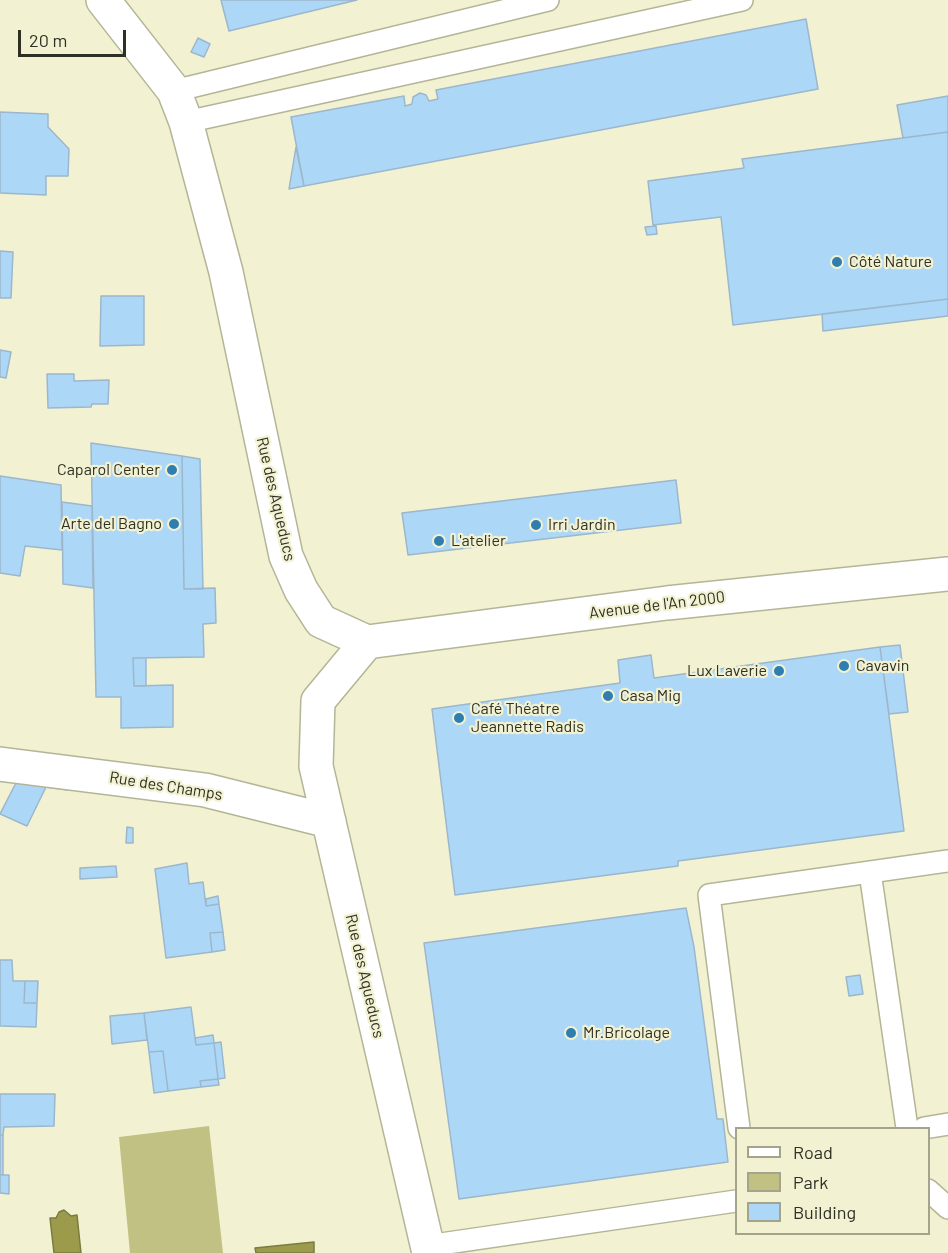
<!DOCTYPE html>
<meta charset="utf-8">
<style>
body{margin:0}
#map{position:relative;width:948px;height:1253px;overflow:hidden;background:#f2f2d3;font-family:Barlow,sans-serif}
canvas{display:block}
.legend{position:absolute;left:735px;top:1127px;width:195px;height:108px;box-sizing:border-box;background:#f2f2d3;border:2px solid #a4a48d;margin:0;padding:8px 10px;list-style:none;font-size:18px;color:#2f3024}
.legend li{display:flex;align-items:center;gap:12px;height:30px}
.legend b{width:30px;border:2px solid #a4a48d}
.scale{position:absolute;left:18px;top:30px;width:108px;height:27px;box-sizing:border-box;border:3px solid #2f3024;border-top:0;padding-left:8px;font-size:18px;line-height:21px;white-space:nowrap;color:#2f3024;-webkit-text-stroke:4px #f2f2d3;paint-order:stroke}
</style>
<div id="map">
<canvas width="948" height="1253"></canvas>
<ul class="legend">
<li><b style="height:8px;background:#fff"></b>Road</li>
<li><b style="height:16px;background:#c1c184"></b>Park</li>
<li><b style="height:16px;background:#add7f6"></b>Building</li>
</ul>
<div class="scale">20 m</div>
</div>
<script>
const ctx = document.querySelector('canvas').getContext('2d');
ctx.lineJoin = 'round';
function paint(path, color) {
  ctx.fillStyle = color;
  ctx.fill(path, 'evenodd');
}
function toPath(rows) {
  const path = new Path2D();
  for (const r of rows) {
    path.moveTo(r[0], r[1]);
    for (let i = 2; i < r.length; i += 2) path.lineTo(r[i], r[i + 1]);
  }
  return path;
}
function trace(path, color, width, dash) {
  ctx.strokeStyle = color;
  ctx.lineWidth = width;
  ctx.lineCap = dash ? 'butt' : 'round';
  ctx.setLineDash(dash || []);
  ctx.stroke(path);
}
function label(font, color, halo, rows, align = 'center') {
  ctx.font = font + ' Barlow,sans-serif';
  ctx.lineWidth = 4.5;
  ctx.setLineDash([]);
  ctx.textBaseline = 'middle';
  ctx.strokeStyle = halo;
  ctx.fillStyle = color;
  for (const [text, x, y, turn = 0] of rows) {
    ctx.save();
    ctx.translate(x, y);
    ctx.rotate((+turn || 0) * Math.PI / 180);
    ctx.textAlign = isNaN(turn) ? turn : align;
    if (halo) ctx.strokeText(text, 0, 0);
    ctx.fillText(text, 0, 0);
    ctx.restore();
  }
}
paint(toPath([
 [209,1126,223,1253,130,1253,119,1137]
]), '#c1c184');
const water = toPath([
 [64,1210,71,1216,77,1215,81,1253,54,1253,50,1218,56,1218,59,1212,64,1210],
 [314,1242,314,1253,256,1253,255,1248,314,1242]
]);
paint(water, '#9c9b4c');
trace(water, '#7b7b40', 1.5);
const building = toPath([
 [221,0,357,0,229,31,221,0],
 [806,19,818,89,304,186,291,117,404,96,405,106,412,104,413,97,420,93,426,95,429,101,438,99,436,90,806,19],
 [198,38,210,44,204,57,191,52,198,38],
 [948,96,948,132,903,138,897,105,948,96],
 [0,112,48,114,48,127,69,149,68,176,46,176,46,195,0,193,0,112],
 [948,132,948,299,733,325,721,217,653,225,648,181,744,168,742,159,948,132],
 [296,147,304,186,289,189,296,147],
 [656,226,657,234,647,235,645,227,656,226],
 [0,251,13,252,11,298,0,298,0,251],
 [101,296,144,296,144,345,100,346,101,296],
 [948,299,948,316,823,331,822,314,948,299],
 [0,350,11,352,6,378,0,377,0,350],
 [47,374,74,374,74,381,109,380,108,404,92,404,91,407,48,408,47,374],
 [91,443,182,456,184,589,215,588,216,623,203,624,204,657,133,658,134,686,173,685,173,727,121,728,121,697,96,697,91,443],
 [182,456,200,459,203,589,184,589,182,456],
 [0,476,61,485,62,550,25,546,20,576,0,573,0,476],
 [676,480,681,523,408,555,402,513,676,480],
 [62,502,92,506,93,588,63,584,62,502],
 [900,645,908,712,889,714,880,647,900,645],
 [880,647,904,831,678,861,678,866,455,895,432,709,620,683,618,660,651,655,654,678,880,647],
 [133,658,146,658,146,686,134,686,133,658],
 [17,781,71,784,68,790,46,787,27,826,0,814,17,781],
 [127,827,133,828,133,843,126,843,127,827],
 [187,863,189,884,203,882,206,906,219,904,223,932,210,933,212,952,166,958,155,869,187,863],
 [116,866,117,877,80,879,80,868,116,866],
 [218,896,219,904,206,906,206,899,218,896],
 [686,908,694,947,717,1119,723,1119,728,1162,459,1199,424,943,686,908],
 [223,932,225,950,212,952,210,933,223,932],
 [0,960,12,960,13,981,25,981,24,1003,37,1003,36,1027,0,1026,0,960],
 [860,975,863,994,849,996,846,977,860,975],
 [25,981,38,981,37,1003,24,1003,25,981],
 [191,1007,196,1045,214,1043,218,1079,200,1081,201,1087,168,1091,163,1051,149,1052,144,1013,191,1007],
 [144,1013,147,1040,112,1044,110,1016,144,1013],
 [213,1035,214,1043,196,1045,195,1038,213,1035],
 [221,1042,225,1078,218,1079,214,1043,221,1042],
 [163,1051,168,1091,154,1093,149,1052,163,1051],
 [218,1079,219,1085,201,1087,200,1081,218,1079],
 [0,1094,55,1094,54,1126,4,1127,3,1135,0,1135,0,1094],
 [0,1135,3,1135,3,1175,0,1175,0,1135],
 [0,1175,9,1175,9,1194,0,1193,0,1175]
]);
paint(building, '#add7f6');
trace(building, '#9cb7cb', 1.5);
const lane = toPath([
 [174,91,548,0],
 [186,122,742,0],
 [870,872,907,1128],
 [739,1128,709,895,948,861],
 [924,1128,948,1124],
 [928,1190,948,1208],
 [427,1246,736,1201]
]);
const street = toPath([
 [103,0,174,91,186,122,226,272,286,556,301,590,321,621,367,642],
 [367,642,318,701,316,766,429,1253],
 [367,642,667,603,948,574],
 [0,764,205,790,329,821]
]);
trace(lane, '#b4b597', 24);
trace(street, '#b4b597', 36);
trace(lane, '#fff', 21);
trace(street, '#fff', 33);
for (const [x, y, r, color] of [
 [837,262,6,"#2e7eb0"],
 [172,470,6,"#2e7eb0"],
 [174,524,6,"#2e7eb0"],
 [536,525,6,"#2e7eb0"],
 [439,541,6,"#2e7eb0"],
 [844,666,6,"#2e7eb0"],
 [779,671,6,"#2e7eb0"],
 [608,696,6,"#2e7eb0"],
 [459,718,6,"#2e7eb0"],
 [571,1033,6,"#2e7eb0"]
]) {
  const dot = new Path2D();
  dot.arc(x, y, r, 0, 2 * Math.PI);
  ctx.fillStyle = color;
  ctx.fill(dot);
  trace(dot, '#f2f2d3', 2);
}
label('16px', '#2f3024', '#f2f2d3', [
 ["Côté Nature",849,262],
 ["Caparol Center",160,470,"right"],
 ["Arte del Bagno",162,524,"right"],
 ["Irri Jardin",548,525],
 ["L'atelier",451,541],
 ["Cavavin",856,666],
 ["Lux Laverie",767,671,"right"],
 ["Casa Mig",620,696],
 ["Café Théatre",471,709],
 ["Jeannette Radis",471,727],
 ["Mr.Bricolage",583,1033]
], 'left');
label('16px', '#2f3024', '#f2f2d3', [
 ["Rue des Aqueducs",276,499,77],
 ["Avenue de l'An 2000",657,605,-7],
 ["Rue des Champs",166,786,9],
 ["Rue des Aqueducs",365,976,77]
]);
</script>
